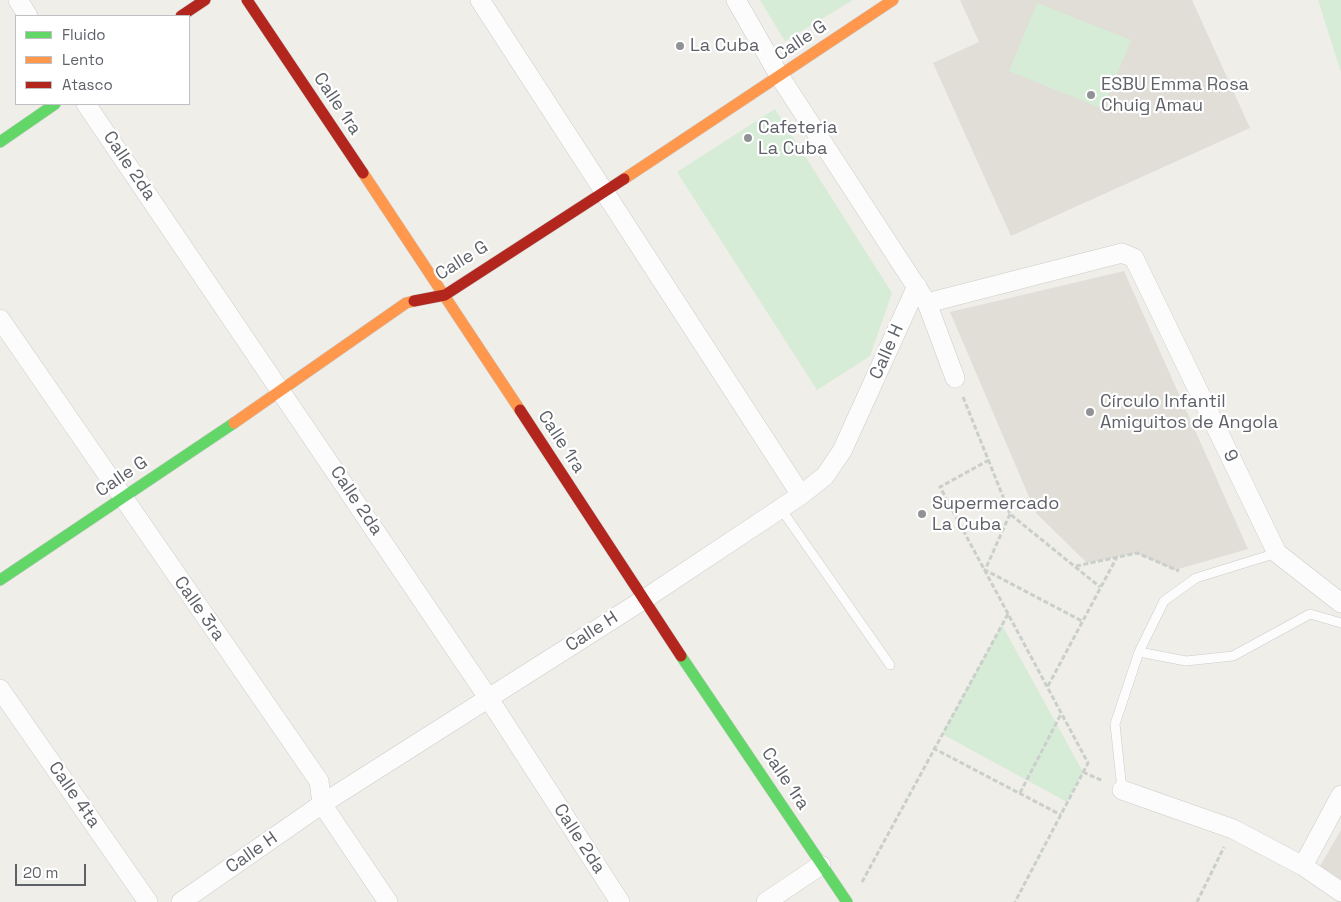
<!DOCTYPE html>
<meta charset="utf-8">
<style>
body{margin:0}
#map{position:relative;width:1341px;height:902px;overflow:hidden;background:#efeee9;font-family:"Space Grotesk",sans-serif}
canvas{display:block}
.legend{position:absolute;left:15px;top:15px;width:175px;height:90px;box-sizing:border-box;background:#fff;border:1px solid #bfc0c3;margin:0;padding:6px 9px;list-style:none;font-size:15px;color:#5e6168}
.legend li{display:flex;align-items:center;gap:10px;height:25px}
.legend b{width:25px;border:1px solid #bfc0c3}
.scale{position:absolute;left:15px;top:864px;width:71px;height:22px;box-sizing:border-box;border:2px solid #5e6168;border-top:0;padding-left:6px;font-size:15px;line-height:18px;white-space:nowrap;color:#5e6168;-webkit-text-stroke:4px #fff;paint-order:stroke}
</style>
<div id="map">
<canvas width="1341" height="902"></canvas>
<ul class="legend">
<li><b style="height:6px;background:#63d668"></b>Fluido</li>
<li><b style="height:6px;background:#ff974d"></b>Lento</li>
<li><b style="height:6px;background:#b3261e"></b>Atasco</li>
</ul>
<div class="scale">20 m</div>
</div>
<script>
const ctx = document.querySelector('canvas').getContext('2d');
ctx.lineJoin = 'round';
function paint(path, color) {
  ctx.fillStyle = color;
  ctx.fill(path, 'evenodd');
}
function toPath(rows) {
  const path = new Path2D();
  for (const r of rows) {
    path.moveTo(r[0], r[1]);
    for (let i = 2; i < r.length; i += 2) path.lineTo(r[i], r[i + 1]);
  }
  return path;
}
function trace(path, color, width, dash) {
  ctx.strokeStyle = color;
  ctx.lineWidth = width;
  ctx.lineCap = dash ? 'butt' : 'round';
  ctx.setLineDash(dash || []);
  ctx.stroke(path);
}
function label(font, color, halo, rows, align = 'center') {
  ctx.font = font + ' "Space Grotesk",sans-serif';
  ctx.lineWidth = 4.5;
  ctx.setLineDash([]);
  ctx.textBaseline = 'middle';
  ctx.strokeStyle = halo;
  ctx.fillStyle = color;
  for (const [text, x, y, turn = 0] of rows) {
    ctx.save();
    ctx.translate(x, y);
    ctx.rotate((+turn || 0) * Math.PI / 180);
    ctx.textAlign = isNaN(turn) ? turn : align;
    if (halo) ctx.strokeText(text, 0, 0);
    ctx.fillText(text, 0, 0);
    ctx.restore();
  }
}
paint(toPath([
 [960,0,1192,0,1250,128,1011,236,933,63,979,42],
 [1124,271,1248,549,1175,570,1137,553,1087,563,1036,513,950,312],
 [1341,830,1341,880,1320,866]
]), '#e0ded7');
paint(toPath([
 [760,0,853,0,785,41],
 [1318,0,1341,0,1341,72],
 [1037,3,1131,40,1103,109,1009,71],
 [775,109,892,293,870,356,817,390,677,172],
 [1002,625,1083,772,1067,802,942,734]
]), '#d6ecd6');
const lane = toPath([
 [781,509,890,665],
 [1139,652,1186,661,1233,656,1310,614,1341,623],
 [1122,790,1115,724,1139,652,1164,601,1196,578,1277,553]
]);
const street = toPath([
 [18,0,28,16],
 [480,0,801,495],
 [736,0,780,77,927,303,955,378],
 [86,104,489,699,620,902],
 [927,303,1122,253,1134,258,1277,553,1341,603],
 [0,319,319,781,322,804,388,902],
 [0,689,148,902],
 [1122,790,1233,829,1303,866,1341,892],
 [1303,866,1341,795],
 [181,902,322,804,643,600,801,495,825,476,842,451,917,286],
 [766,902,821,865]
]);
const fast = toPath([
 [0,142,55,104],
 [0,580,234,423],
 [681,656,847,902]
]);
const slow = toPath([
 [363,173,520,410],
 [624,179,893,0],
 [234,423,406,303,414,301]
]);
const jam = toPath([
 [247,0,363,173],
 [181,16,205,0],
 [414,301,445,295,624,179],
 [520,410,681,656]
]);
trace(lane, '#cbcbca', 10);
trace(street, '#cbcbca', 20);
trace(fast, '#cbcccb', 12);
trace(slow, '#cbcccb', 12);
trace(jam, '#cbcccb', 12);
trace(toPath([
 [963,397,1010,514,1100,587],
 [989,460,940,487,1088,763,1015,902],
 [1010,514,985,570,1082,621],
 [1076,566,1137,553,1179,571],
 [1048,686,1117,557],
 [933,748,1061,815],
 [1083,772,1103,781],
 [1020,793,1061,714],
 [862,882,1008,614],
 [1197,902,1224,847]
]), '#cacfcc', 3, [5, 2.5]);
trace(lane, '#fdfcfc', 9);
trace(street, '#fdfcfc', 19);
trace(fast, '#63d668', 11);
trace(slow, '#ff974d', 11);
trace(jam, '#b3261e', 11);
for (const [x, y, r, color] of [
 [680,46,5,"#919295"],
 [1091,95,5,"#919295"],
 [748,138,5,"#919295"],
 [1090,412,5,"#919295"],
 [922,514,5,"#919295"]
]) {
  const dot = new Path2D();
  dot.arc(x, y, r, 0, 2 * Math.PI);
  ctx.fillStyle = color;
  ctx.fill(dot);
  trace(dot, '#fff', 2);
}
label('18px', '#5e6168', '#fff', [
 ["Calle G",801,41,-34],
 ["Calle 1ra",337,104,56],
 ["Calle 2da",129,166,56],
 ["Calle G",462,261,-32],
 ["Calle H",887,352,-66],
 ["Calle 1ra",561,442,57],
 ["9",1230,456,64],
 ["Calle G",122,477,-34],
 ["Calle 2da",356,501,56],
 ["Calle 3ra",199,609,55],
 ["Calle H",592,632,-33],
 ["Calle 1ra",785,779,56],
 ["Calle 4ta",74,795,55],
 ["Calle 2da",579,839,57],
 ["Calle H",252,853,-35]
]);
label('18px', '#5e6168', '#fff', [
 ["La Cuba",690,46],
 ["ESBU Emma Rosa",1101,85],
 ["Chuig Amau",1101,106],
 ["Cafeteria",758,128],
 ["La Cuba",758,149],
 ["Círculo Infantil",1100,402],
 ["Amiguitos de Angola",1100,423],
 ["Supermercado",932,504],
 ["La Cuba",932,525]
], 'left');
</script>
